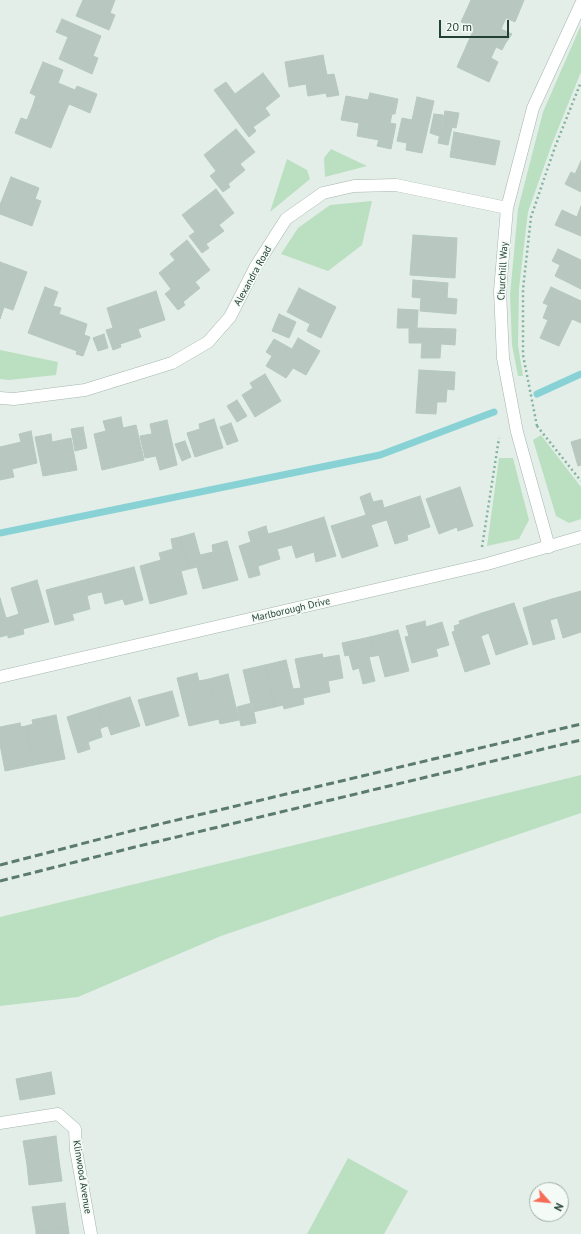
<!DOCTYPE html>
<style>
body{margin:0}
#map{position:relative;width:581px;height:1234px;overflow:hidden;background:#e3eee8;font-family:"PT Sans",sans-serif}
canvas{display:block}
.north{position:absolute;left:529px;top:1182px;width:40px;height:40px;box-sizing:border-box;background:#f4faf6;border:1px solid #a0b0a8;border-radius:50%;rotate:117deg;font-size:11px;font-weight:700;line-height:16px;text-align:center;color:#224034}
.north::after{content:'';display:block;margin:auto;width:14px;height:18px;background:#f86b56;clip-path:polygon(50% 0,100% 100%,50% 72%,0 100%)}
.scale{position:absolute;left:439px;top:20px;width:70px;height:18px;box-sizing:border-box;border:2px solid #224034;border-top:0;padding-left:5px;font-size:12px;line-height:14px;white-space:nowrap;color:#224034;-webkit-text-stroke:3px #f4faf6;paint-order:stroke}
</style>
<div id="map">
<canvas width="581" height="1234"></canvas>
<div class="north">N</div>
<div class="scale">20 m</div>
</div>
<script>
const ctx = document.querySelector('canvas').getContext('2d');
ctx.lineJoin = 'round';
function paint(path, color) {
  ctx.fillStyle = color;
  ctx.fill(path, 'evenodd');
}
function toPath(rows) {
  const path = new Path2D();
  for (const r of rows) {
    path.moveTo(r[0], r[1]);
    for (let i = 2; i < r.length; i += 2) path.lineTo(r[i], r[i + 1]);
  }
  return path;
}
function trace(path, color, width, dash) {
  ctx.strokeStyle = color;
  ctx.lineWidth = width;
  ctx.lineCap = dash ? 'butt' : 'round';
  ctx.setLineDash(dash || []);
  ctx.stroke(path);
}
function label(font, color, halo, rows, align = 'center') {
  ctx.font = font + ' "PT Sans",sans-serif';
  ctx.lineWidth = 3.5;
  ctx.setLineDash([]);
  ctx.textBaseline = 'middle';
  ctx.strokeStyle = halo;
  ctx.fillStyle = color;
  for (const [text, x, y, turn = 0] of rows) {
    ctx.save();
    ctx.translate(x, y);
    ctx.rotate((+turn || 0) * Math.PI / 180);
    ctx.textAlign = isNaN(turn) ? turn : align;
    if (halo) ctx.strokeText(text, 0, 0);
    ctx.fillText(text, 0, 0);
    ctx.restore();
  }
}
paint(toPath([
 [581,25,581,72,552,144,528,212,519,289,518,345,523,376,518,376,512,345,510,295,518,209,543,112],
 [331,149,367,166,325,177,324,158],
 [287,159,307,170,310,179,270,212],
 [372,201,362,245,328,271,281,254,298,228,330,205],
 [0,350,58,362,56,375,9,380,0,379],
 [541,435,581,487,581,519,569,523,556,516,533,440],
 [499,458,513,458,529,520,519,539,487,546],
 [581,775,581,813,221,936,78,997,0,1006,0,917],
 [348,1158,408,1191,384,1234,307,1234]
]), '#bbe0c1');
trace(toPath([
 [537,394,581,374],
 [0,533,380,455,494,412]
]), '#88d2d5', 7);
const building = toPath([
 [83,0,115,0,110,13,115,15,109,30,76,16,83,0],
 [471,0,524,0,515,22,506,18,501,29,512,34,505,44,461,22,471,0],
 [62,19,101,36,93,56,98,58,92,74,59,59,68,37,56,32,62,19],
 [474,29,505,44,502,50,496,47,491,58,498,62,489,82,457,67,474,29],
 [323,55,327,75,334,74,339,95,327,97,326,93,308,96,306,84,289,87,285,62,323,55],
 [43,62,63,70,58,83,75,90,77,86,97,94,90,113,69,104,63,118,33,105,36,96,30,93,43,62],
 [263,73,280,96,265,108,270,115,253,127,256,131,249,137,214,90,226,82,235,94,263,73],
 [370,93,398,99,395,114,392,114,390,123,396,124,391,149,377,146,379,140,357,136,359,123,341,120,346,96,368,100,370,93],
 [417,97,434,101,422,153,406,150,407,143,397,141,402,118,412,120,417,97],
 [33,105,63,118,51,148,15,133,21,118,27,120,33,105],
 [445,111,459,113,456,128,452,127,448,145,438,143,445,111],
 [434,114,443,115,439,136,430,133,434,114],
 [236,129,255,152,240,164,245,170,228,184,230,187,223,192,210,176,216,171,204,155,236,129],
 [454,132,500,141,495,165,450,157,454,132],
 [581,161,581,192,565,184,571,172,575,174,581,161],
 [11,177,39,188,35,199,41,201,32,226,0,214,0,205,11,177],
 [216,189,234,213,219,225,224,231,206,244,209,248,202,253,189,236,195,232,182,215,216,189],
 [581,206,581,236,555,225,562,210,577,217,581,206],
 [413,235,457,238,455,278,410,275,413,235],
 [187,240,210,270,195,282,200,288,183,302,185,305,178,310,165,294,171,289,159,273,175,260,170,254,187,240],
 [558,249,581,260,581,289,555,276,560,265,552,261,558,249],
 [0,262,27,272,13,310,4,307,0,319,0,262],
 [413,280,448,283,447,298,457,299,456,314,420,311,421,298,412,297,413,280],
 [45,287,58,292,53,306,61,308,59,314,87,324,84,335,90,337,83,356,76,354,77,351,28,333,45,287],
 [551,287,581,301,581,323,572,319,559,346,540,338,548,320,543,318,548,305,543,303,551,287],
 [299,288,336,307,321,338,307,331,310,324,287,312,299,288],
 [156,291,165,320,138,329,141,337,120,344,121,347,113,350,106,330,113,328,107,308,156,291],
 [398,309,418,310,417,328,456,329,455,345,441,344,440,358,421,358,422,343,409,343,409,328,397,328,398,309],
 [279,314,296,322,289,338,272,331,279,314],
 [104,334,108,348,98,351,93,338,104,334],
 [298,338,320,351,306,375,293,368,286,378,266,366,272,356,266,352,274,339,292,349,298,338],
 [419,370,455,372,454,390,447,389,446,402,437,402,436,414,416,413,419,370],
 [265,374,281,401,255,417,242,395,253,388,250,383,265,374],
 [237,400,247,416,237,422,227,406,237,400],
 [121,417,123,428,136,425,144,460,102,470,94,434,106,431,103,421,121,417],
 [214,419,223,448,195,457,187,433,200,429,199,424,214,419],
 [167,420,177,465,160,470,156,456,145,458,140,436,152,434,150,424,167,420],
 [231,423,238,441,227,445,220,427,231,423],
 [83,427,87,448,75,451,71,429,83,427],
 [31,431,37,463,12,469,14,477,0,480,0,447,21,442,19,434,31,431],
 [51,434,52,442,71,438,77,470,43,476,35,437,51,434],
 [581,439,581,465,578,466,571,442,581,439],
 [185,441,191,457,182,461,175,444,185,441],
 [460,487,473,526,458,531,457,527,439,534,426,499,460,487],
 [370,493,380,522,371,525,378,546,342,558,331,526,366,515,360,497,370,493],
 [420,496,430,527,407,535,408,540,395,544,387,520,380,522,373,502,382,500,384,508,420,496],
 [324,517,336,556,316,562,314,552,296,558,292,545,284,547,279,531,324,517],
 [266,526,268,534,279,531,284,547,277,549,280,559,258,566,260,575,249,578,239,546,251,542,248,532,266,526],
 [194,533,200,555,213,552,212,545,227,541,238,580,203,589,197,567,189,569,180,537,194,533],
 [180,537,189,569,181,571,187,594,150,604,140,566,161,560,159,553,173,549,171,539,180,537],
 [134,567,143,600,125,605,123,599,105,604,102,592,92,594,88,579,134,567],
 [88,579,92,594,87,596,90,609,72,614,74,620,55,625,46,590,88,579],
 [37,580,49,622,23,629,24,634,16,636,10,617,19,614,11,588,37,580],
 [581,591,581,632,563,638,552,599,581,591],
 [0,598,6,618,10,617,16,636,8,638,8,635,0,637,0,598],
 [552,599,557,618,550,620,555,639,533,645,523,608,552,599],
 [514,603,528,644,496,655,482,613,514,603],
 [482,613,489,633,481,636,490,664,465,672,452,632,455,631,454,626,460,624,459,621,482,613],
 [425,621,426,627,442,622,449,645,436,649,438,656,412,663,405,637,409,636,406,626,425,621],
 [398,630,409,671,385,677,379,655,375,656,370,637,398,630],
 [370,637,375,656,369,657,375,681,363,684,359,668,353,670,349,655,345,656,342,643,370,637],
 [322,654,323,658,339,655,343,678,328,681,330,692,303,698,295,659,322,654],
 [286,660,293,689,301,688,304,704,284,709,283,705,275,707,265,665,286,660],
 [265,665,275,707,253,712,243,670,265,665],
 [197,673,199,681,209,679,219,719,189,726,177,678,197,673],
 [228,674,239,720,220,724,209,679,228,674],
 [172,691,179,716,146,726,138,700,172,691],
 [130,697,140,726,111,735,108,726,104,727,98,707,130,697],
 [252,703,256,723,241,726,237,707,252,703],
 [98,707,104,727,100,729,102,737,88,742,90,749,78,753,67,717,98,707],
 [56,715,65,759,34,765,26,726,33,724,32,720,56,715],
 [20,723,21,727,26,726,34,765,5,771,0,744,0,727,20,723],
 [51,1072,55,1094,20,1100,16,1079,51,1072],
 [56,1136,59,1160,27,1165,23,1141,56,1136],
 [59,1160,62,1181,29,1185,27,1165,59,1160],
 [65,1203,68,1227,36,1231,32,1207,65,1203],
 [68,1227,69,1234,36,1234,36,1231,68,1227]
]);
paint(building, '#b8c8c0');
trace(building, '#b5c8be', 1);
const street = toPath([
 [0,398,14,399,85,390,172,363,208,342,230,317,256,266,286,219,323,193,354,186,396,185,507,208],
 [549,547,517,432,503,358,500,291,507,208,533,108,581,4],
 [0,677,487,564,581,537],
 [0,1123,58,1114,75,1129,76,1150,91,1234]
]);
trace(street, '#a5b6ae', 13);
trace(toPath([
 [537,426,523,355,523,289,531,217,555,147,581,82],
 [537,426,581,481],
 [482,547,499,438]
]), '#82b39e', 2.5, [2, 3]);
trace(street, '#fff', 12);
trace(toPath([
 [0,865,135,830,581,724],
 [0,881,139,846,581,740]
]), '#5c7b6f', 3, [8, 4]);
label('10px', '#224034', '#f4faf6', [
 ["Churchill Way",503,271,-87],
 ["Alexandra Road",253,276,-61],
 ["Marlborough Drive",291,610,-13],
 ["Klinwood Avenue",82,1177,81]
]);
</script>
